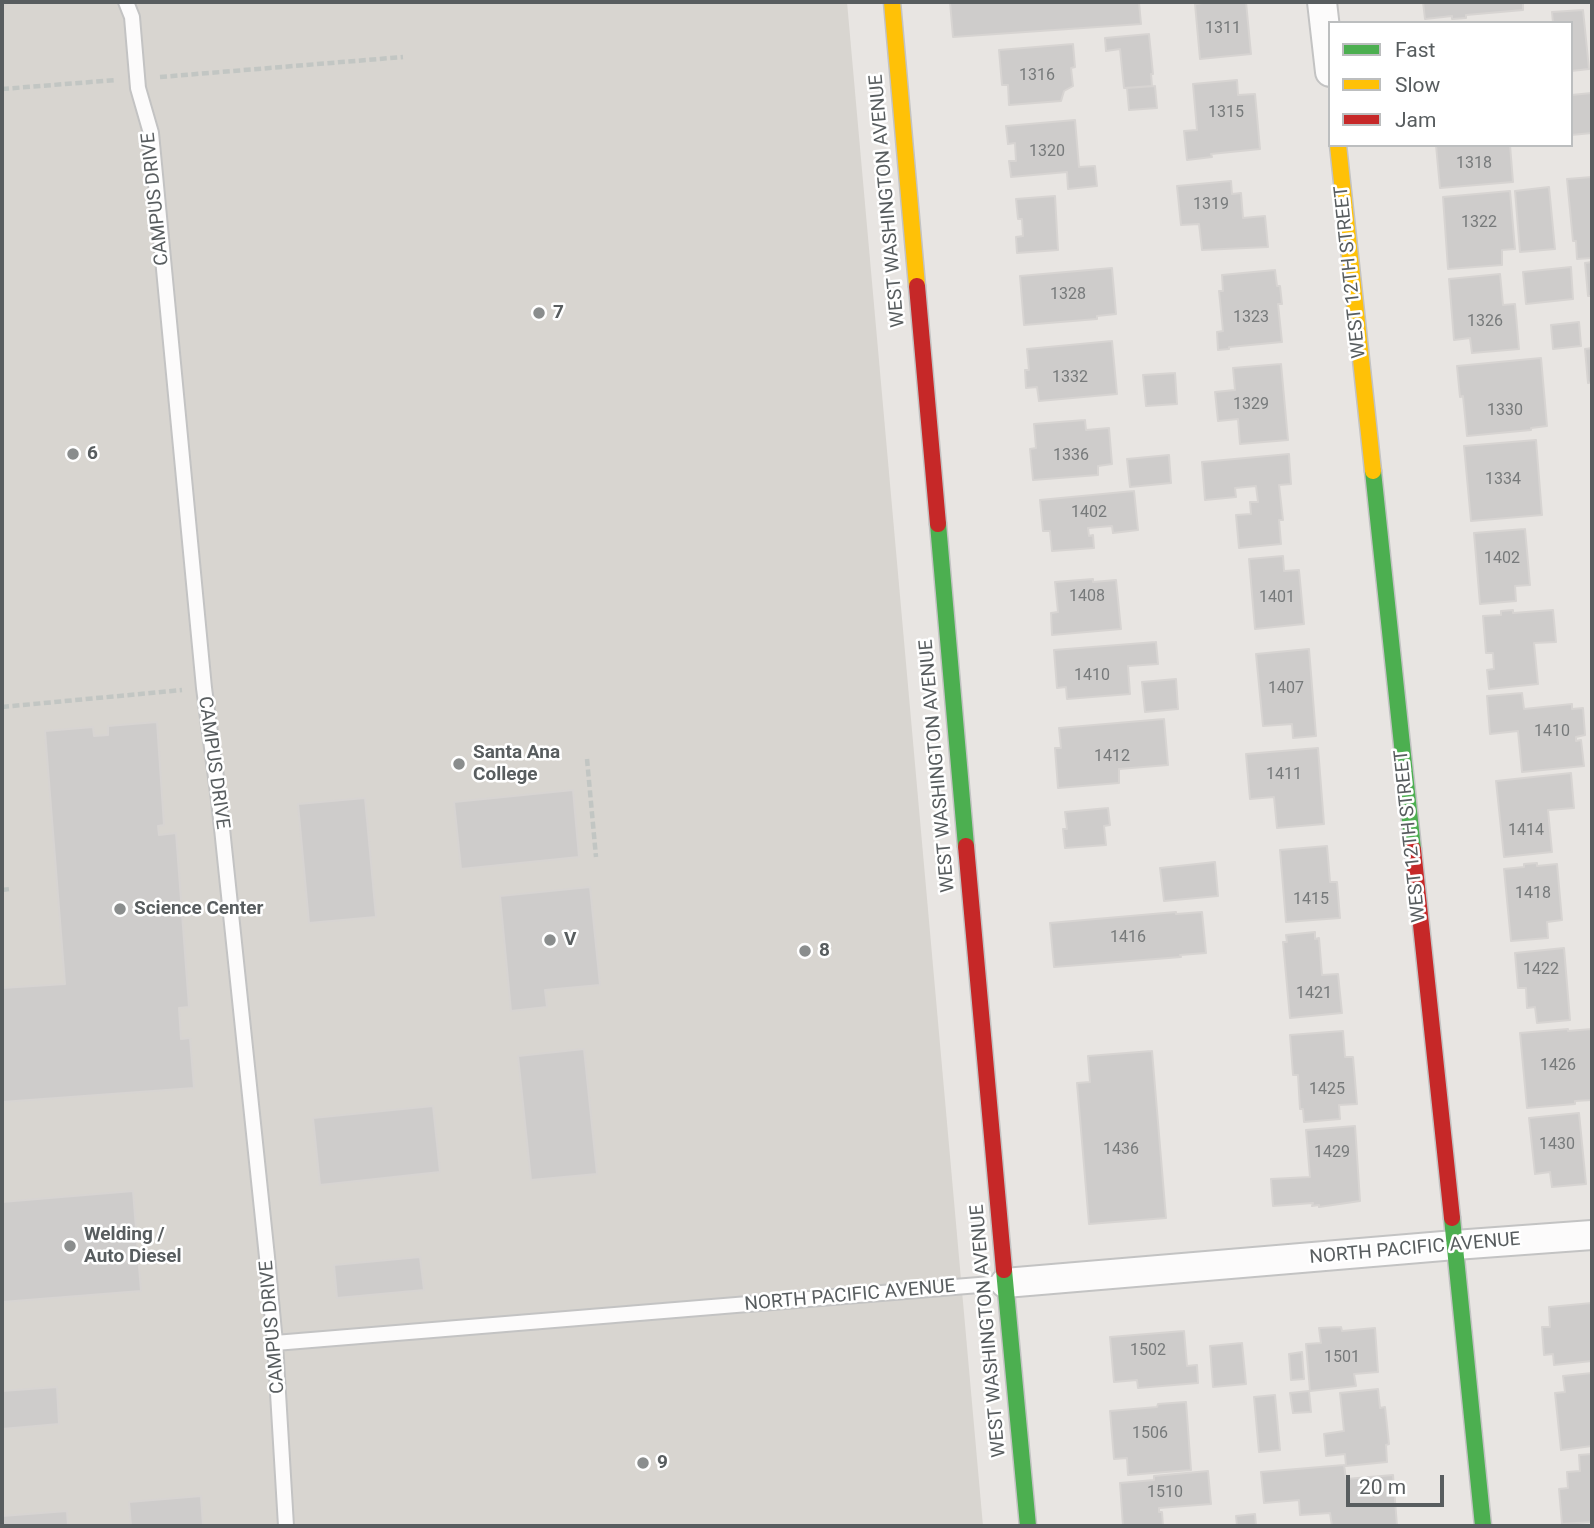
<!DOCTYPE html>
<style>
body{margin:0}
#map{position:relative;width:1594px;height:1528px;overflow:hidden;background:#e8e5e2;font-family:Roboto,sans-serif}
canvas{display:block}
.frame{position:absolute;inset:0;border:4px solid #585d5f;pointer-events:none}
.legend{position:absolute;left:1328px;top:21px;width:245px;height:126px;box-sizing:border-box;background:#fff;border:2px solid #bcbebf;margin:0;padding:9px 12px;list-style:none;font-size:21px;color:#585d5f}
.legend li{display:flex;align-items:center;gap:14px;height:35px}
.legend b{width:35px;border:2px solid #bcbebf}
.scale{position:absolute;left:1346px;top:1475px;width:98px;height:32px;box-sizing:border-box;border:4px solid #585d5f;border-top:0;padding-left:9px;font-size:21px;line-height:24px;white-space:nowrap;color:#585d5f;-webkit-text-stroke:5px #fff;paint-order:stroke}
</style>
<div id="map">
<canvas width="1594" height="1528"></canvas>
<div class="frame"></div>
<ul class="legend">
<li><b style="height:9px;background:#4caf50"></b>Fast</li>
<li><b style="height:9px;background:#ffc107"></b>Slow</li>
<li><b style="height:9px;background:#c62828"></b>Jam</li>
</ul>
<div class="scale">20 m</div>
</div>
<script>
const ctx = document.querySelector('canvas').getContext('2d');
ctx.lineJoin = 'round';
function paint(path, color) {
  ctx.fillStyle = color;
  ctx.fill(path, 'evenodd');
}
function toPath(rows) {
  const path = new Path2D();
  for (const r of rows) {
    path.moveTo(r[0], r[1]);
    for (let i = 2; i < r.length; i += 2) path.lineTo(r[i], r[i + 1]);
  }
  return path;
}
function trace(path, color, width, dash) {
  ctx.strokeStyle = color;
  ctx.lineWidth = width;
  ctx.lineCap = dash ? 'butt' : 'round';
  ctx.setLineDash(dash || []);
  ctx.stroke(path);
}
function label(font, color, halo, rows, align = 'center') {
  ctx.font = font + ' Roboto,sans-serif';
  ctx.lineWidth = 5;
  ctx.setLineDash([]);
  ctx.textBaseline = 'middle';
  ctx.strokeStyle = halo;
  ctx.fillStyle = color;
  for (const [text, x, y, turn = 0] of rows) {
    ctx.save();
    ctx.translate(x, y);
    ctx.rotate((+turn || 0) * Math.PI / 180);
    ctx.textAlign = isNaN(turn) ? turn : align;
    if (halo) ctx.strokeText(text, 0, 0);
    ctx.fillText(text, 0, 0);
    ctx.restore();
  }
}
paint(toPath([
 [2,2,847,2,983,1526,2,1526]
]), '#d8d5d0');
const building = toPath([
 [950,2,1139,2,1141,24,953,37,950,2],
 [1211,2,1246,2,1251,54,1200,59,1195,4,1211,2],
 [1423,2,1523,2,1523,10,1466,15,1466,18,1452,19,1452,16,1425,19,1423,2],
 [1583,10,1589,69,1571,71,1571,23,1553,23,1552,12,1583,10],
 [1149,34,1153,74,1151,74,1152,86,1124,88,1120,49,1106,51,1105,38,1149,34],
 [1073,44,1075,67,1071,68,1073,86,1064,91,1061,101,1009,105,1008,85,1002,85,999,50,1073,44],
 [1237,80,1238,95,1255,94,1260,149,1211,154,1212,157,1187,160,1184,131,1197,130,1193,84,1237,80],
 [1155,86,1157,108,1129,110,1127,88,1155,86],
 [1592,93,1592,133,1571,135,1571,95,1592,93],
 [1075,120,1079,167,1095,166,1097,186,1068,189,1067,172,1011,177,1009,161,1016,161,1015,143,1008,144,1006,126,1075,120],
 [1436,145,1510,145,1513,182,1440,188,1436,145],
 [1592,177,1592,258,1577,259,1576,241,1573,241,1567,179,1592,177],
 [1231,181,1232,194,1241,193,1243,218,1265,216,1268,247,1202,250,1199,224,1181,225,1177,186,1231,181],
 [1549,187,1555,249,1520,252,1515,191,1549,187],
 [1510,191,1515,249,1502,250,1502,265,1448,269,1443,197,1510,191],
 [1055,196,1058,250,1017,253,1016,237,1023,236,1022,219,1018,219,1016,199,1055,196],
 [1592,262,1592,296,1588,296,1585,263,1592,262],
 [1571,267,1573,299,1526,304,1523,272,1571,267],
 [1112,268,1116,314,1097,316,1097,319,1024,325,1020,276,1112,268],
 [1275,270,1277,286,1280,286,1282,304,1278,304,1282,342,1229,347,1229,349,1218,350,1217,332,1223,331,1219,291,1223,291,1222,275,1275,270],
 [1500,274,1503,305,1515,304,1519,349,1472,353,1470,338,1454,340,1449,279,1500,274],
 [1579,322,1581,346,1553,349,1551,325,1579,322],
 [1112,341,1117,394,1039,401,1037,387,1026,388,1025,370,1029,370,1027,349,1112,341],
 [1592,348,1592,382,1588,383,1585,349,1592,348],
 [1541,358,1547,426,1531,428,1531,430,1467,436,1463,396,1460,397,1457,366,1541,358],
 [1281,364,1288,440,1240,444,1238,419,1218,421,1215,392,1235,390,1233,368,1281,364],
 [1175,373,1177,404,1146,406,1143,375,1175,373],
 [1085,420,1086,430,1109,428,1112,464,1098,466,1098,475,1033,480,1030,449,1036,448,1034,424,1085,420],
 [1536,440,1542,515,1471,521,1464,446,1536,440],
 [1289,454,1291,484,1279,485,1283,520,1279,520,1281,544,1239,548,1236,515,1251,514,1250,502,1258,502,1256,486,1235,488,1236,497,1205,500,1202,462,1289,454],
 [1169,455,1171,483,1130,487,1127,459,1169,455],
 [1134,491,1138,530,1113,533,1112,526,1088,528,1089,536,1093,535,1094,548,1052,551,1050,531,1043,531,1040,500,1134,491],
 [1525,529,1530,585,1515,586,1516,601,1480,604,1474,533,1525,529],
 [1283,556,1284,571,1299,570,1304,624,1255,629,1249,559,1283,556],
 [1093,579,1093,582,1116,580,1121,629,1052,635,1051,613,1058,612,1055,582,1093,579],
 [1513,610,1513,613,1553,610,1556,642,1534,643,1538,684,1489,689,1487,670,1494,669,1493,653,1486,653,1483,616,1501,615,1501,611,1513,610],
 [1156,642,1158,664,1128,666,1130,694,1067,699,1066,687,1057,688,1054,650,1156,642],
 [1309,649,1316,736,1293,738,1292,724,1263,726,1256,654,1309,649],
 [1176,679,1178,709,1145,712,1142,682,1176,679],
 [1522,693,1524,709,1572,704,1572,709,1583,708,1585,735,1576,737,1576,741,1581,740,1584,766,1522,772,1518,731,1490,734,1487,696,1522,693],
 [1164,719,1168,765,1119,769,1119,783,1058,788,1055,748,1061,748,1059,728,1164,719],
 [157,722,164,825,158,826,159,835,176,833,189,1007,179,1008,181,1039,190,1038,194,1088,2,1102,2,988,65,984,45,731,93,727,94,736,108,735,108,726,157,722],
 [1318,748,1324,824,1277,828,1274,797,1250,799,1246,754,1318,748],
 [1571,773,1574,808,1548,810,1552,852,1504,857,1496,781,1571,773],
 [573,790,579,857,461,869,454,802,573,790],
 [365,798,376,917,309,923,298,804,365,798],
 [1108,808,1110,825,1104,826,1106,845,1065,848,1063,829,1067,829,1065,812,1108,808],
 [1327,846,1330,882,1337,882,1340,918,1286,922,1280,850,1327,846],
 [1215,862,1218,896,1164,901,1160,868,1215,862],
 [1537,863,1537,866,1557,864,1562,920,1547,922,1548,938,1511,941,1504,869,1524,867,1524,864,1537,863],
 [590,887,600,985,545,990,547,1007,511,1011,500,896,590,887],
 [1176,912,1176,914,1202,912,1206,953,1180,955,1181,957,1054,967,1050,923,1176,912],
 [1315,932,1315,939,1319,938,1322,975,1338,974,1342,1013,1290,1018,1283,942,1287,942,1286,935,1315,932],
 [1564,948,1570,1020,1537,1023,1535,1007,1527,1008,1526,988,1518,988,1515,953,1564,948],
 [1568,1029,1568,1031,1592,1029,1592,1100,1575,1101,1575,1104,1527,1108,1520,1033,1568,1029],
 [1343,1031,1345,1057,1353,1057,1357,1104,1339,1105,1340,1119,1304,1122,1303,1109,1300,1109,1298,1075,1293,1075,1290,1035,1343,1031],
 [584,1049,597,1174,531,1180,518,1056,584,1049],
 [1152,1051,1166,1218,1089,1224,1077,1083,1090,1082,1088,1056,1152,1051],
 [433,1106,440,1172,320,1185,313,1118,433,1106],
 [1579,1113,1586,1184,1552,1187,1550,1172,1535,1174,1529,1118,1579,1113],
 [1355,1126,1360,1201,1319,1207,1319,1205,1312,1206,1313,1203,1273,1206,1271,1179,1310,1177,1306,1130,1355,1126],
 [133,1191,141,1291,2,1302,2,1202,133,1191],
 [420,1257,424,1290,337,1298,334,1265,420,1257],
 [1592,1303,1592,1361,1554,1365,1553,1354,1544,1355,1542,1327,1550,1327,1549,1307,1592,1303],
 [1341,1327,1342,1331,1375,1328,1378,1372,1354,1374,1356,1386,1310,1391,1306,1344,1321,1343,1319,1328,1341,1327],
 [1184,1331,1187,1366,1197,1365,1198,1383,1138,1388,1137,1380,1114,1382,1110,1337,1184,1331],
 [1242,1343,1246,1384,1213,1387,1210,1346,1242,1343],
 [1302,1352,1304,1379,1291,1380,1289,1354,1302,1352],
 [1592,1373,1592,1446,1561,1450,1555,1393,1565,1392,1563,1376,1592,1373],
 [57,1387,59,1424,2,1429,2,1391,57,1387],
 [1378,1389,1380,1408,1385,1407,1389,1444,1386,1445,1387,1462,1346,1466,1345,1454,1326,1456,1324,1434,1344,1431,1340,1393,1378,1389],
 [1309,1391,1311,1412,1293,1413,1290,1393,1309,1391],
 [1275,1395,1280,1450,1259,1452,1254,1397,1275,1395],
 [1186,1402,1191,1470,1128,1475,1127,1458,1114,1459,1110,1411,1157,1407,1158,1404,1186,1402],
 [1592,1454,1592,1522,1562,1524,1559,1489,1568,1488,1567,1472,1580,1471,1579,1455,1592,1454],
 [1344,1465,1346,1479,1393,1475,1397,1526,1332,1526,1330,1513,1300,1515,1299,1500,1264,1503,1261,1472,1344,1465],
 [1208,1471,1211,1504,1159,1508,1159,1512,1162,1512,1163,1526,1123,1526,1120,1483,1154,1480,1154,1476,1208,1471],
 [201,1496,203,1526,131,1526,129,1502,201,1496],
 [67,1511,68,1526,2,1526,2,1516,67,1511],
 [1255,1514,1256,1526,1237,1526,1236,1516,1255,1514]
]);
paint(building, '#cecccb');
trace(building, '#d7d4d2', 2);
const lane = toPath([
 [126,2,132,17,138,88,151,133,204,688,219,800,267,1257,275,1343,286,1526],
 [275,1343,1003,1283]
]);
const street = toPath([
 [1322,2,1330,72],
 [1005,1283,1455,1245,1592,1235]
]);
const fast = toPath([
 [1373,471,1413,849],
 [938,524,966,846],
 [1452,1218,1483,1526],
 [1004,1270,1028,1526]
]);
const slow = toPath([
 [892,2,917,286],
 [1338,145,1373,471]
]);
const jam = toPath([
 [917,286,938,524],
 [966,846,1004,1270],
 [1413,849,1452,1218]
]);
trace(lane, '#c3c3c3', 18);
trace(street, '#c3c3c3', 32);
trace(fast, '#c3c3c3', 19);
trace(slow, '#c3c3c3', 19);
trace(jam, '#c3c3c3', 19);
trace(toPath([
 [160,77,403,57],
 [2,89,116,80],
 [2,707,182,690],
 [587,759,596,857],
 [2,890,10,889]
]), '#c2c6c3', 4.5, [7, 3.5]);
trace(lane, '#fcfbfb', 14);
trace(street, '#fcfbfb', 28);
trace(fast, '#4caf50', 16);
trace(slow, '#ffc107', 16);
trace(jam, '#c62828', 16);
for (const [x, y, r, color] of [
 [539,313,7,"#8a8d8d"],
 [73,454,7,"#8a8d8d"],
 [459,764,7,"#8a8d8d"],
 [120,909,7,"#8a8d8d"],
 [550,940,7,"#8a8d8d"],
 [805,951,7,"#8a8d8d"],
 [70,1246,7,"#8a8d8d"],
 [643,1463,7,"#8a8d8d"]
]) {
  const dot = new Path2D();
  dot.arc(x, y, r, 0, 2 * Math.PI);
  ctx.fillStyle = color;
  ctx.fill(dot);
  trace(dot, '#fff', 2.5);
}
label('16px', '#777a7b', null, [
 ["1311",1223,29],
 ["1316",1037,76],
 ["1315",1226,113],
 ["1320",1047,152],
 ["1318",1474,164],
 ["1319",1211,205],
 ["1322",1479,223],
 ["1328",1068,295],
 ["1323",1251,318],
 ["1326",1485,322],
 ["1332",1070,378],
 ["1329",1251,405],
 ["1330",1505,411],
 ["1336",1071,456],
 ["1334",1503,480],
 ["1402",1089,513],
 ["1402",1502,559],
 ["1408",1087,597],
 ["1401",1277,598],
 ["1410",1092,676],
 ["1407",1286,689],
 ["1410",1552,732],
 ["1412",1112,757],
 ["1411",1284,775],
 ["1414",1526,831],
 ["1418",1533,894],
 ["1415",1311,900],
 ["1416",1128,938],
 ["1422",1541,970],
 ["1421",1314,994],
 ["1426",1558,1066],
 ["1425",1327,1090],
 ["1430",1557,1145],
 ["1436",1121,1150],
 ["1429",1332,1153],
 ["1502",1148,1351],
 ["1501",1342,1358],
 ["1506",1150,1434],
 ["1510",1165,1493]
]);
label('19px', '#585d5f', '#fff', [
 ["CAMPUS DRIVE",156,199,-96],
 ["WEST WASHINGTON AVENUE",888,201,-95],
 ["WEST 12TH STREET",1351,272,-96],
 ["CAMPUS DRIVE",213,763,82],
 ["WEST WASHINGTON AVENUE",938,766,-95],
 ["WEST 12TH STREET",1411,836,-96],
 ["NORTH PACIFIC AVENUE",1415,1249,-5],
 ["NORTH PACIFIC AVENUE",850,1296,-5],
 ["CAMPUS DRIVE",273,1327,-95],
 ["WEST WASHINGTON AVENUE",989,1331,-95]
]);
label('bold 19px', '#585d5f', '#fff', [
 ["7",553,313],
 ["6",87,454],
 ["Santa Ana",473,753],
 ["College",473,775],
 ["Science Center",134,909],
 ["V",564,940],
 ["8",819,951],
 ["Welding /",84,1235],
 ["Auto Diesel",84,1257],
 ["9",657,1463]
], 'left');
</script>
